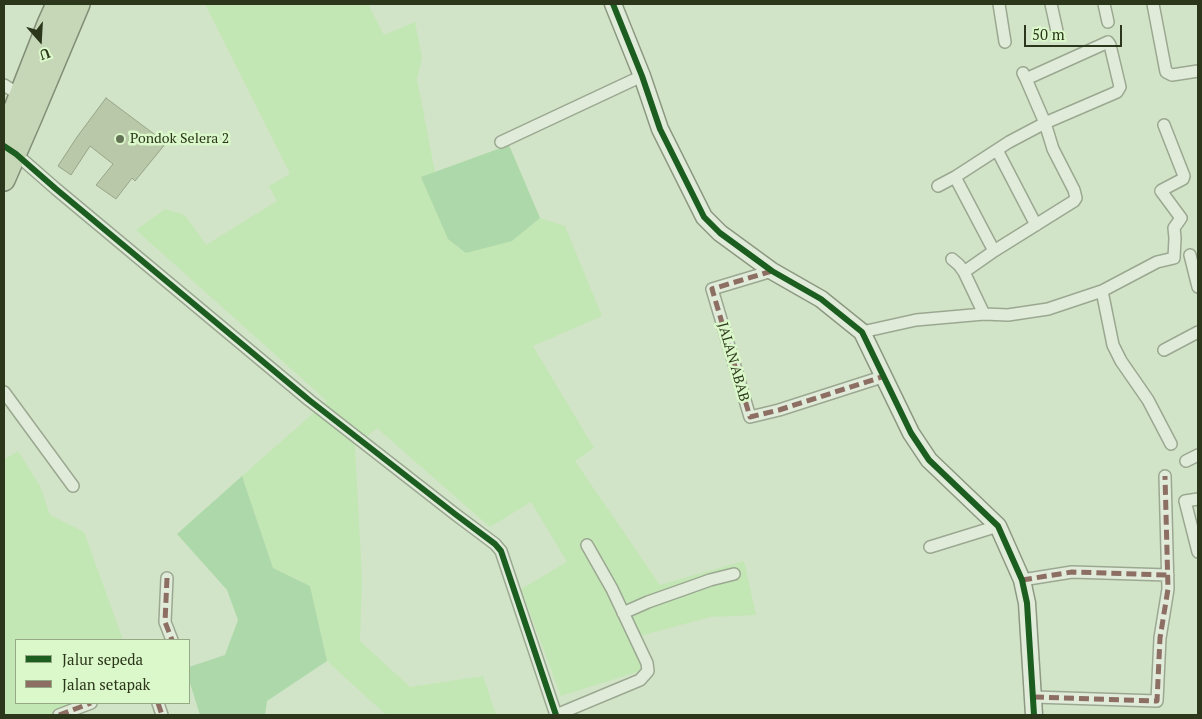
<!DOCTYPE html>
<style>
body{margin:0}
#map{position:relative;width:1202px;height:719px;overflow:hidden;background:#d2e4c7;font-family:"PT Serif",serif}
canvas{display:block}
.frame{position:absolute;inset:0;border:5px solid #2b361a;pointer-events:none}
.legend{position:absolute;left:15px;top:639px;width:175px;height:65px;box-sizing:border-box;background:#dbf8ca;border:1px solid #95aa84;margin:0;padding:6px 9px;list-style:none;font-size:15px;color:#2b361a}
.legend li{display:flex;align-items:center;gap:10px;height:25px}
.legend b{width:25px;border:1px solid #95aa84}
.north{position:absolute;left:15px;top:15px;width:50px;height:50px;-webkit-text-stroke:4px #dbf8ca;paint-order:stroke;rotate:161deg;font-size:14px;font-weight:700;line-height:20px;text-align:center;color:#2b361a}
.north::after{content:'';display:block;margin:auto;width:18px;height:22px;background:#2b361a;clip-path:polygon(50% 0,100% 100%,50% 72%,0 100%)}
.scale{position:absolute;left:1024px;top:25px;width:98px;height:22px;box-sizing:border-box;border:2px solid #2b361a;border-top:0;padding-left:6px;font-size:15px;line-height:18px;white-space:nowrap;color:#2b361a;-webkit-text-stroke:4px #dbf8ca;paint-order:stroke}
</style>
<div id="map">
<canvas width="1202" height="719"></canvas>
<div class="frame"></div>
<ul class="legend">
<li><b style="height:6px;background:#1b5e20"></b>Jalur sepeda</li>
<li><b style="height:6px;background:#8d6e63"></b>Jalan setapak</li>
</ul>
<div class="north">U</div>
<div class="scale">50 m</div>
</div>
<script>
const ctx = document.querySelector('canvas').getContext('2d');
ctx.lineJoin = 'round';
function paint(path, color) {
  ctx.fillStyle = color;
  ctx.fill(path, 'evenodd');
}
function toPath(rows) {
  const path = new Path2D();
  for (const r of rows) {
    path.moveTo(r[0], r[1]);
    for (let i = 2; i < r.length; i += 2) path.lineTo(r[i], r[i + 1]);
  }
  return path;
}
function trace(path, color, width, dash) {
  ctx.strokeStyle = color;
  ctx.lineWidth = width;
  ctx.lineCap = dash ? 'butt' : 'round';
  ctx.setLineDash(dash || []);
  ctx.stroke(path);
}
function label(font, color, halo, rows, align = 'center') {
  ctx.font = font + ' "PT Serif",serif';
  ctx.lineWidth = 5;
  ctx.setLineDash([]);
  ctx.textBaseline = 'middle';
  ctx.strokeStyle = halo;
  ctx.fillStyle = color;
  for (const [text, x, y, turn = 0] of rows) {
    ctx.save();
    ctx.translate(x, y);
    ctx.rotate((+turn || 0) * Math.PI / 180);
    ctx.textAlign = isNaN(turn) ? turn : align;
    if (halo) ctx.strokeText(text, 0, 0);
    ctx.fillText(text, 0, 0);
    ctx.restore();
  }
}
paint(toPath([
 [205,4,368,4,384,35,415,22,422,58,417,79,435,172,421,178,512,241,540,218,565,226,602,316,533,346,594,448,575,461,660,585,744,561,756,615,710,617,640,636,650,668,561,696,521,589,567,562,531,502,490,527,377,428,355,446,362,578,360,641,410,687,483,676,496,715,386,715,327,661,310,586,273,568,242,476,327,401,136,230,165,209,185,215,206,245,277,201,269,186,290,174],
 [18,451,40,486,50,515,84,532,123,640,16,640,16,703,89,703,53,715,4,715,4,460]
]), '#c3e6b5');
paint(toPath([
 [509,145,540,218,512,241,466,253,448,239,421,177],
 [242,476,273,568,310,586,327,661,267,701,265,715,200,715,189,680,189,667,225,655,238,620,227,590,177,534]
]), '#add8a9');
const building = toPath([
 [106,98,166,143,135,181,132,178,116,199,96,185,113,164,90,146,71,175,58,166,77,137,106,98]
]);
paint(building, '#b9c8a8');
trace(building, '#97a487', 1);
const street = toPath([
 [999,4,1005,42],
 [1051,4,1057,31],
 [1104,4,1108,22],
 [1153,4,1166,72,1172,75,1198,71],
 [4,85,20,95],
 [501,142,642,76],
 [4,146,16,154,56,189,309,400,455,514,495,544,501,551,556,715],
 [997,150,1036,225],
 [955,177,994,251],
 [938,186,955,177,1009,142,1045,123,1117,92,1120,87,1110,45,1108,42,1026,79],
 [1190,255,1198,287],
 [952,259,959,265,964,272,984,314],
 [772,271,712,289,750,417,779,410,885,376],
 [964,272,994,251,1074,201,1076,198,1074,190,1053,149,1045,123,1026,79,1023,73],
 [1102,291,1113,345,1121,361,1148,400,1171,444],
 [862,332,916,320,984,314,1008,315,1048,309,1102,291,1157,262,1174,258,1175,238,1174,228,1181,218,1161,191,1162,190,1183,179,1184,176,1164,125],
 [1164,350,1198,332],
 [4,392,73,486],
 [1186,461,1198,455],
 [1198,499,1185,501,1198,552],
 [930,547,998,526],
 [167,578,165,622,172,640],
 [1022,580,1072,572,1168,575],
 [623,613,648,602,682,590,710,580,734,574],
 [1034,697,1157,701,1160,638,1168,589,1165,476],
 [158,703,162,715],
 [59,715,91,703],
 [556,715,640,680,648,671,647,663,612,589,587,545]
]);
const secondary = toPath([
 [613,4,642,76,660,129,704,217,720,233,772,271,821,299,862,332,911,433,929,460,998,526,1022,580,1027,603,1034,715]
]);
const highway = toPath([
 [4,136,48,24,57,4],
 [4,180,31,118,79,4]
]);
trace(street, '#9ba891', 14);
trace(secondary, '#8c9881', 19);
trace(highway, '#828e78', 24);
trace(street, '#e0ebda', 11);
trace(secondary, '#e0ebda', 16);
trace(highway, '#c6d7b7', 21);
trace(toPath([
 [772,271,712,289,750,417,779,410,885,376],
 [167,578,165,622,172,640],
 [1022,580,1072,572,1168,575],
 [1034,697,1157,701,1160,638,1168,589,1165,476],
 [158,703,162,715],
 [59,715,91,703]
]), '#8d6e63', 5, [10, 5]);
trace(toPath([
 [613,4,642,76,660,129,704,217,720,233,772,271,821,299,862,332,911,433,929,460,998,526,1022,580,1027,603,1034,715],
 [4,146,16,154,56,189,309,400,455,514,495,544,501,551,556,715]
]), '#1b5e20', 6);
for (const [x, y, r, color] of [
 [120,139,5,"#657357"]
]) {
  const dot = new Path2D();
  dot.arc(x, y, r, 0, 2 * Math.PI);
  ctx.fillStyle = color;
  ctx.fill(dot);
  trace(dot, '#dbf8ca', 2);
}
label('14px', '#2b361a', '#dbf8ca', [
 ["Pondok Selera 2",130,139]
], 'left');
label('14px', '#2b361a', '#dbf8ca', [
 ["JALAN ABAB",733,362,74]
]);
</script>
